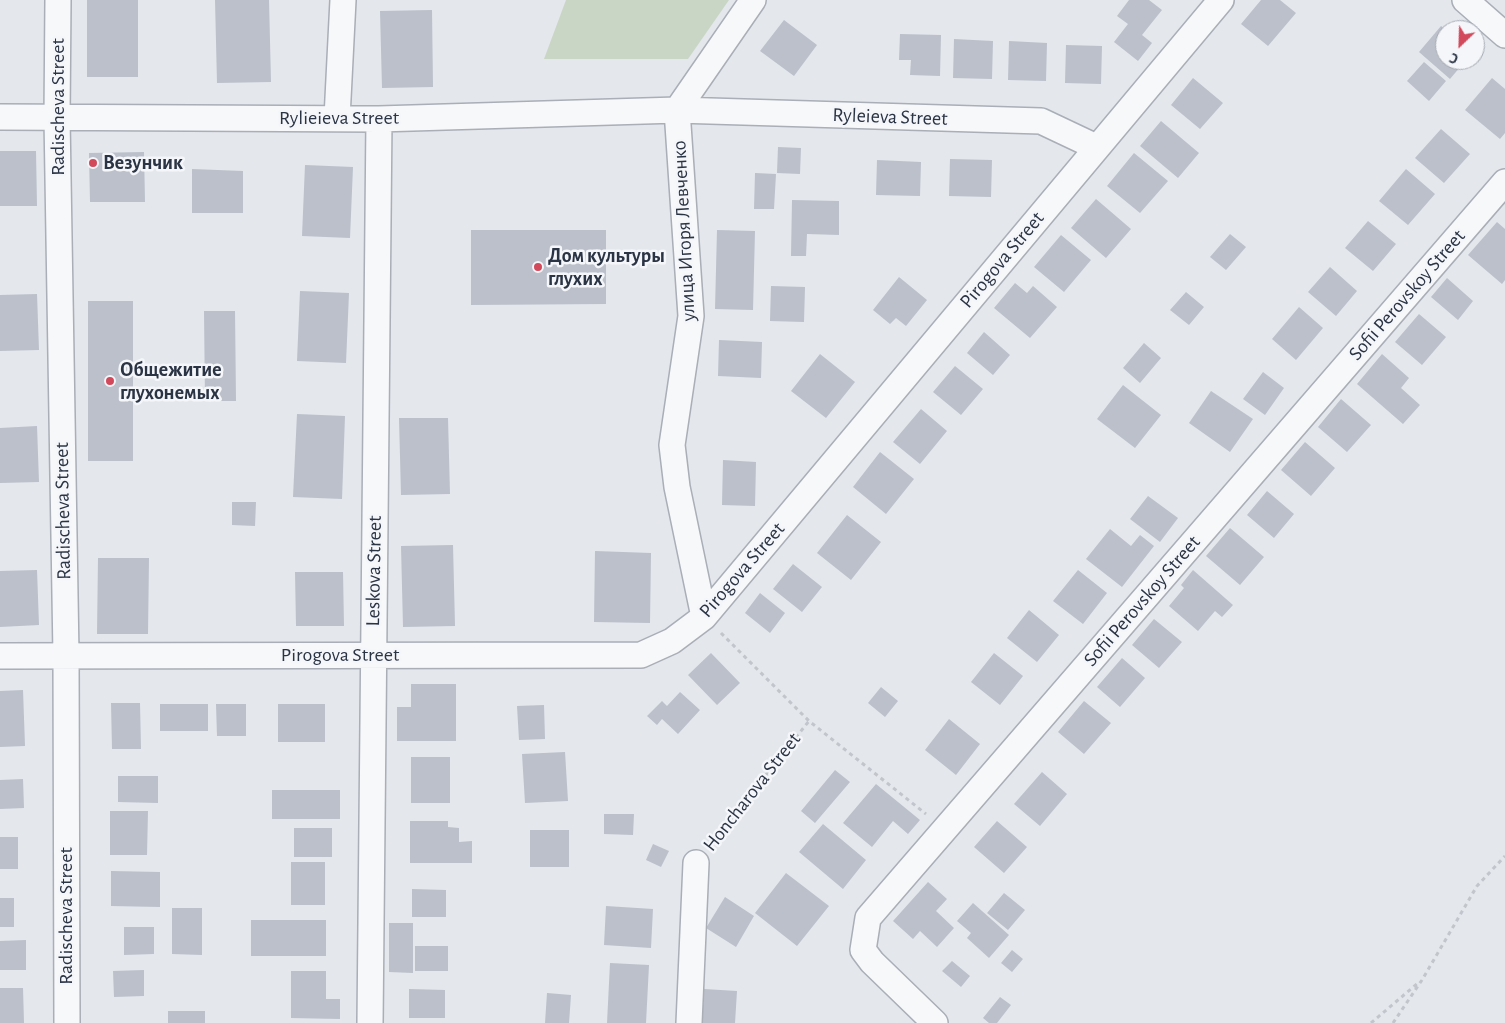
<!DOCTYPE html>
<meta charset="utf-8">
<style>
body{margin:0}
#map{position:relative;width:1505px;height:1023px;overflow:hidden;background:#e4e7ec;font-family:"Alegreya Sans",sans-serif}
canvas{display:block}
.north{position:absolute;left:1435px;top:20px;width:50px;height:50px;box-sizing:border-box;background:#f4f6f9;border:1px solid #a4a8b1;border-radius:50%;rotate:204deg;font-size:14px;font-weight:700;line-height:20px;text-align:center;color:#2b3445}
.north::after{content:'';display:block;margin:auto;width:18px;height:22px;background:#d1495b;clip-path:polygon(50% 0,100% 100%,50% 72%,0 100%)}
</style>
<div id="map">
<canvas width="1505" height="1023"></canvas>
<div class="north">С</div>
</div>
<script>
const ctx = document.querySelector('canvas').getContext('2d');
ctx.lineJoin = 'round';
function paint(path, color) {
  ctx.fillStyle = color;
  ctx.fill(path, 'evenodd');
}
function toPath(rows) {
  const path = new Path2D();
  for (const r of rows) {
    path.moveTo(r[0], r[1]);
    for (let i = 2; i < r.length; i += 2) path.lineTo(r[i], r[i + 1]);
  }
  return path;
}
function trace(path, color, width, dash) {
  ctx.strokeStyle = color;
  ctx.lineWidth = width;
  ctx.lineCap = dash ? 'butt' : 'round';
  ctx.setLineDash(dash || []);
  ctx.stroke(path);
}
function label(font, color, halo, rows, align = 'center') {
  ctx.font = font + ' "Alegreya Sans",sans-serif';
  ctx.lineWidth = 5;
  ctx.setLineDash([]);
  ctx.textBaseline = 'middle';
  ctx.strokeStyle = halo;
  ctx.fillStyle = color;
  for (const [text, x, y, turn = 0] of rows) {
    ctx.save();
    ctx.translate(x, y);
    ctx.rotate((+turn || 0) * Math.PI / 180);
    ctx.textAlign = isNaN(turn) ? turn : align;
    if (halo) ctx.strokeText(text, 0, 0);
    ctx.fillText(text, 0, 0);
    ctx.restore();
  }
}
paint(toPath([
 [566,0,729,0,688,59,544,59]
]), '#c9d6c5');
paint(toPath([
 [87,0,138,0,138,77,87,77],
 [215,0,269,0,271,82,217,83],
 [1129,0,1149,0,1162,10,1142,35,1152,43,1138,61,1114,42,1128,24,1117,16],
 [1261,0,1280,0,1296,13,1268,46,1241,24],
 [432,10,433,87,382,88,380,11],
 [784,20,817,45,794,76,760,51],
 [1441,26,1445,29,1445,60,1466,60,1450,79,1419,52],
 [900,34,941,35,940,76,910,75,911,60,899,60],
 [954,39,993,41,992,79,953,78],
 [1009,41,1047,43,1046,81,1008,80],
 [1066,45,1102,46,1101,84,1065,83],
 [1424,62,1446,81,1429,101,1407,81],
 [1193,78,1223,103,1200,129,1171,105],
 [1492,78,1505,89,1505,133,1500,139,1465,110],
 [1161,121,1199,153,1178,178,1140,146],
 [1441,129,1470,154,1444,183,1415,158],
 [778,147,801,148,800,174,777,173],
 [0,151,36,151,37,206,0,206],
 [144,152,145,202,90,202,89,153],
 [1134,153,1168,181,1140,213,1107,186],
 [950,159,992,160,991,197,949,196],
 [877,160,921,162,920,196,876,195],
 [305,165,353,167,350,238,302,236],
 [192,169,243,171,243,213,192,213],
 [1406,169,1435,194,1408,225,1379,201],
 [755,173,776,174,774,209,754,209],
 [1096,199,1131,229,1106,258,1071,228],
 [792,200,839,201,839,235,807,234,806,256,791,256],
 [1368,221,1396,244,1373,271,1345,248],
 [1497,222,1505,229,1505,280,1502,284,1468,255],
 [471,230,606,230,606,304,471,305],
 [717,230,755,231,753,310,715,309],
 [1230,234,1246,247,1226,270,1210,257],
 [1061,235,1091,260,1064,292,1034,267],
 [1330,267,1357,291,1336,316,1308,292],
 [899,277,927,300,906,326,896,318,890,324,873,310],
 [1447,278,1473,301,1458,320,1431,297],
 [1015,283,1027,293,1033,286,1057,307,1030,338,994,308],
 [771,286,805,287,804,322,770,321],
 [300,291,349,293,346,363,297,361],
 [1186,292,1204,307,1189,325,1170,310],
 [37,294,39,350,0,351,0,295],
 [88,301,133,301,133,461,88,461],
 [1299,307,1323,328,1296,360,1272,339],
 [204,311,235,311,236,401,205,401],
 [1419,314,1446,337,1422,365,1395,342],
 [984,332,1010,355,993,375,967,353],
 [719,340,762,342,761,378,718,376],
 [1144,343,1161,358,1140,383,1123,368],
 [820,354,855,382,826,418,791,391],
 [1382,354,1409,378,1401,388,1420,405,1403,424,1357,384],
 [955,366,983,389,961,415,933,392],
 [1263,372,1284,388,1265,415,1243,399],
 [1123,385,1161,415,1135,448,1097,419],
 [1211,391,1253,419,1230,452,1189,423],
 [1341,399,1371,425,1347,452,1318,427],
 [921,409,947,431,920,464,893,442],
 [297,414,345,416,342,499,293,497],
 [399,418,448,418,450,494,401,495],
 [37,426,39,482,0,483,0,428],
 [1305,442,1335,468,1311,496,1281,470],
 [880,452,914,479,886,514,853,487],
 [723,460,756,462,755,506,722,505],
 [1267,491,1294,514,1274,538,1247,515],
 [1148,496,1178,518,1160,542,1130,519],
 [232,502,256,502,255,526,232,525],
 [847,515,881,542,851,580,817,553],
 [1230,528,1264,557,1240,585,1206,556],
 [1110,529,1131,546,1140,535,1154,546,1122,587,1086,559],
 [453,545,455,626,403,627,401,546],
 [595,551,651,553,650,623,594,622],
 [98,558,149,558,148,634,97,634],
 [793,564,822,587,802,612,773,589],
 [37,570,39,625,0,627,0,571],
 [1078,570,1107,593,1083,624,1053,601],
 [1193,570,1233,605,1222,617,1215,611,1198,631,1169,606,1184,588,1181,585],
 [295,572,343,572,344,626,296,626],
 [760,593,785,613,770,633,745,613],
 [1029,610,1059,635,1037,662,1007,638],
 [1154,619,1182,642,1159,668,1132,645],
 [711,653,740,683,717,705,688,675],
 [994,653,1023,676,1000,705,971,682],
 [1122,658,1145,678,1120,707,1097,687],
 [411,684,456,684,456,741,397,741,397,707,411,707],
 [881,687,898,701,885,717,868,703],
 [23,690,25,746,0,747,0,691],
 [680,692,700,710,678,734,662,719,657,725,647,716,662,701,667,706],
 [1084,701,1111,723,1084,754,1058,732],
 [111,703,140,703,141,749,112,749],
 [160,704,208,704,208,731,160,731],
 [216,704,246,704,246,736,217,736],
 [278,704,325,704,325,742,278,742],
 [544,705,545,739,519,740,517,706],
 [949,719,980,744,956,775,925,750],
 [565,752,568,801,525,803,522,754],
 [411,757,450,757,450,803,411,803],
 [835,770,850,782,815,823,801,811],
 [1042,772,1067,794,1040,826,1014,804],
 [118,776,158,776,158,803,118,802],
 [23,779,24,808,0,809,0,780],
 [876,784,920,820,908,834,893,821,872,847,843,823],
 [272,790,340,790,340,819,272,819],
 [110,811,148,811,147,855,110,855],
 [604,814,634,814,633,835,604,834],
 [410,821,448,821,448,827,459,828,459,842,472,841,472,863,410,863],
 [997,821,1027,847,1004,873,974,847],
 [823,824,866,860,843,889,799,852],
 [294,828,332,828,332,857,294,857],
 [530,830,569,830,569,867,530,867],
 [0,837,18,837,18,869,0,869],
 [653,844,669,851,661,867,646,860],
 [291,862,325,862,325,905,291,905],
 [111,871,160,872,160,907,111,906],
 [786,873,829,906,797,946,755,913],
 [928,882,947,899,936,911,954,928,937,947,920,931,913,939,893,921],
 [412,889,446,890,446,917,412,917],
 [1004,893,1025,910,1008,930,987,913],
 [725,897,754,916,736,947,706,928],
 [0,898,14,898,14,927,0,927],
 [973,903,1009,935,989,958,967,938,971,933,957,921],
 [606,906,653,909,651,948,604,945],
 [172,908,202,908,202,955,172,954],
 [251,920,326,920,326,956,251,956],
 [389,923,413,923,413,973,389,972],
 [124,927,154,927,154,954,124,955],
 [26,940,26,970,0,970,0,941],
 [415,946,448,946,448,971,415,971],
 [1012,950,1023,959,1012,972,1001,963],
 [952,961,970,976,961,987,942,971],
 [610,963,649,965,646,1023,607,1023],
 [144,970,144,996,114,997,113,971],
 [291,971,326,971,326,999,340,999,340,1019,291,1018],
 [0,988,23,988,24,1023,0,1023],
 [409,989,445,990,445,1018,409,1018],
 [704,989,737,991,735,1023,702,1023],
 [547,993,571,995,569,1023,545,1023],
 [1000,997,1011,1005,997,1023,989,1023,983,1018],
 [168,1011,205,1011,205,1023,168,1023]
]), '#bbc0ca');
const minor = toPath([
 [58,0,57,118,66,655,67,1023],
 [1465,0,1505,35],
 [677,110,691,316,672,445,677,487,704,617],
 [677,110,753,0],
 [0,117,379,119,677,110,1041,121,1096,147],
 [337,118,343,0],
 [0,656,641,655,672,641,704,617,1221,0],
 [370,1023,379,119],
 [689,1023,696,863],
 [935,1023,872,962,863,950,868,918,1505,182]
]);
trace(minor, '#a9aeb7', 28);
trace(toPath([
 [721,633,809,721,926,814],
 [711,844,809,721],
 [1371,1023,1418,983],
 [1393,1023,1422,980,1477,886,1505,856]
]), '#c2c5cb', 3, [4, 4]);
trace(minor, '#f7f8fa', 25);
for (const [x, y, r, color] of [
 [93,163,5,"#d1495b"],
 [538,267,5,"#d1495b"],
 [110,381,5,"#d1495b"]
]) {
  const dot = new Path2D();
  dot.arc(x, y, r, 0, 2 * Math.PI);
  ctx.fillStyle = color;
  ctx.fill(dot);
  trace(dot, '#f4f6f9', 2);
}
label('20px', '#2b3445', '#f4f6f9', [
 ["Radischeva Street",58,107,-90],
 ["Ryleieva Street",890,117,2],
 ["Rylieieva Street",339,118],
 ["улица Игоря Левченко",684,231,-93],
 ["Pirogova Street",1002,260,-50],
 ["Sofii Perovskoy Street",1407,295,-49],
 ["Radischeva Street",63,511,-91],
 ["Pirogova Street",742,570,-49],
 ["Leskova Street",374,571,-89],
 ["Sofii Perovskoy Street",1142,601,-49],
 ["Pirogova Street",340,655],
 ["Honcharova Street",752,792,-52],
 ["Radischeva Street",66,916,-90]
]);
label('bold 20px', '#2b3445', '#f4f6f9', [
 ["Везунчик",103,163],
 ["Дом культуры",548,256],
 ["глухих",548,279],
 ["Общежитие",120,370],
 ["глухонемых",120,393]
], 'left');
</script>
